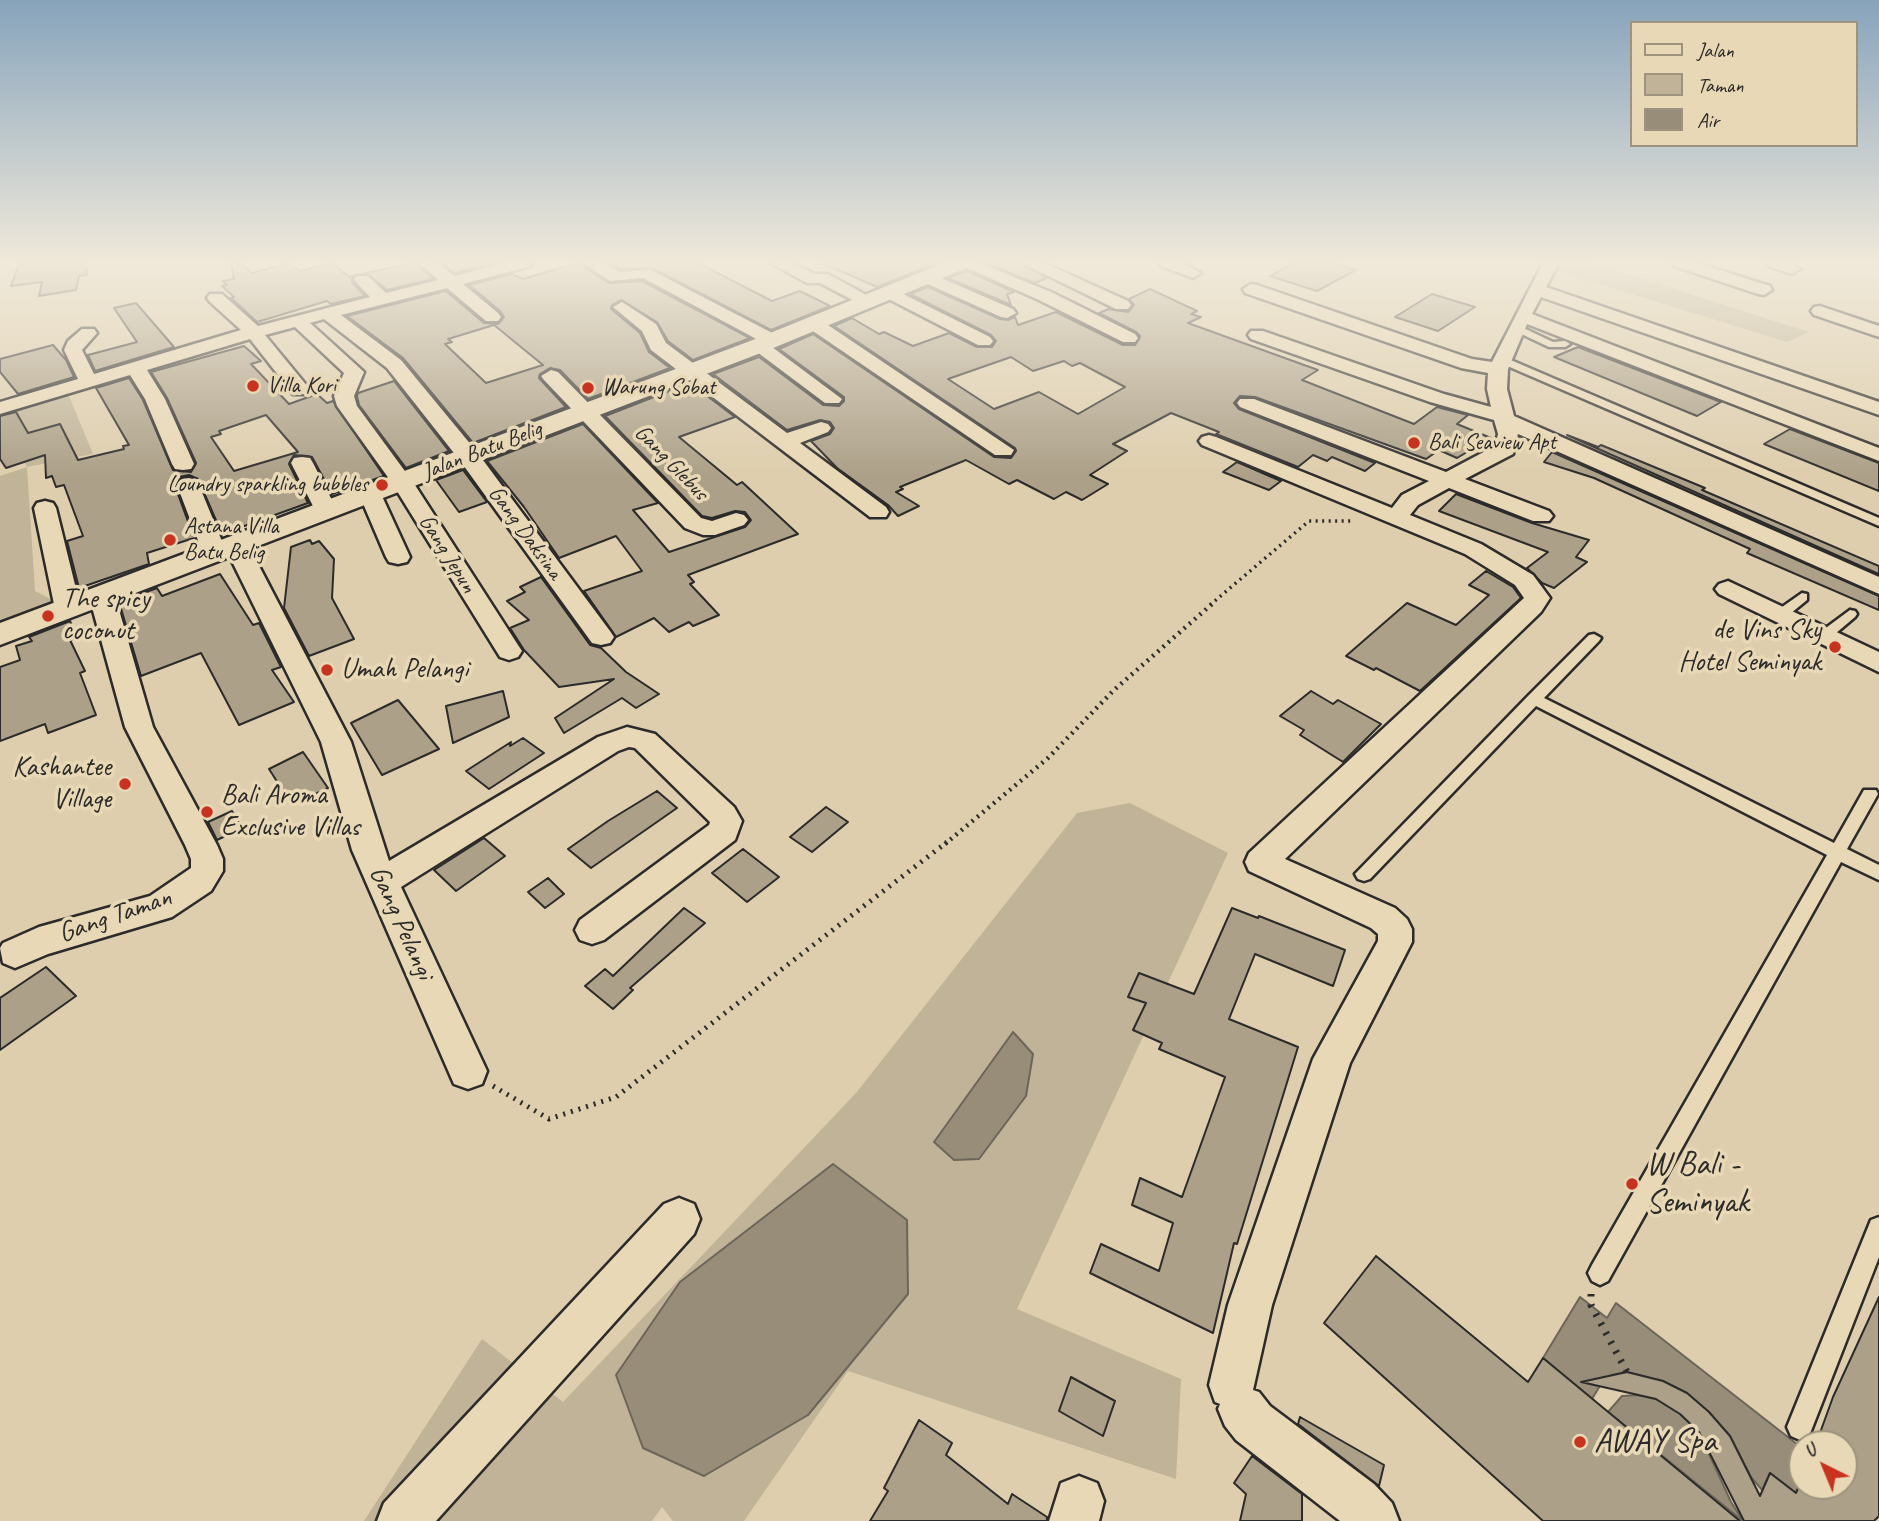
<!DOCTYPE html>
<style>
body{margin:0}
#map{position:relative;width:1879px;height:1521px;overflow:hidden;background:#decead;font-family:Caveat,sans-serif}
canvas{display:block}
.legend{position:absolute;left:1630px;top:21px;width:228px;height:126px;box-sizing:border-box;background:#e9d8b5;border:2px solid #9d937e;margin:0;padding:9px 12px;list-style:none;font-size:21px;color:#2b2b2b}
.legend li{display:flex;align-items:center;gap:14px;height:35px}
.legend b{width:35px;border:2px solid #9d937e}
.north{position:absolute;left:1788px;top:1430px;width:70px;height:70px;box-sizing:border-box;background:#e9d8b5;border:2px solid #9d937e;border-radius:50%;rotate:317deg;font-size:19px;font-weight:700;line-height:28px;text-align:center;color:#2b2b2b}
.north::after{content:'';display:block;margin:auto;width:24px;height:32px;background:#c8321e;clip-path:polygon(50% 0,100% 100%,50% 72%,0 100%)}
</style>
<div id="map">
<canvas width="1879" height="1521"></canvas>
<ul class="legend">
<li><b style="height:9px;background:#e9d8b5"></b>Jalan</li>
<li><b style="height:19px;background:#c0b397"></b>Taman</li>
<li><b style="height:19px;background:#978d79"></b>Air</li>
</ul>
<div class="north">U</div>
</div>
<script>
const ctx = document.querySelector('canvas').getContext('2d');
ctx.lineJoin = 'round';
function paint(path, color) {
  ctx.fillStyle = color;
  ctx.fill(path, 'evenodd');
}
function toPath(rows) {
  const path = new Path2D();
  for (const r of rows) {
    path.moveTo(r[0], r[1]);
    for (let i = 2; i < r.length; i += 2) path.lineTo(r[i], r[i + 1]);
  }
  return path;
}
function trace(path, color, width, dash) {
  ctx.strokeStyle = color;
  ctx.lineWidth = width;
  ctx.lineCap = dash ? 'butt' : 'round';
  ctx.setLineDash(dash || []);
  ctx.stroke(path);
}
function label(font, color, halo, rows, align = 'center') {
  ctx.font = font + ' Caveat,sans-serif';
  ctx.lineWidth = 7;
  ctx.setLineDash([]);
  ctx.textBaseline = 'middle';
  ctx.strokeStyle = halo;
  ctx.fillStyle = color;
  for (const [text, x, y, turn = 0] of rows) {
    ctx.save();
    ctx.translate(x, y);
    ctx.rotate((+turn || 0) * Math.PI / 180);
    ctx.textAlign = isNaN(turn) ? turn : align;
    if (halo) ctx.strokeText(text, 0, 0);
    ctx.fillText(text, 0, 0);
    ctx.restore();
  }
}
paint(toPath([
 [1545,263,1592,263,1809,332,1787,342,1541,266],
 [64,384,93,454,27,467,35,591,68,608,0,632,0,476,27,467,0,425,0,404],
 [1130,803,1228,853,1017,1309,1181,1379,1176,1479,848,1371,744,1521,673,1521,662,1507,652,1521,364,1521,482,1339,563,1402,856,1093,1077,813]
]), '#c0b397');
const water = toPath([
 [1013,1032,1033,1054,1026,1096,979,1159,954,1160,934,1142,1013,1032],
 [833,1164,907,1220,908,1294,808,1415,704,1476,643,1448,616,1375,680,1282,833,1164],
 [1580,1297,1607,1318,1616,1303,1802,1448,1802,1478,1796,1493,1770,1473,1762,1490,1751,1477,1730,1436,1709,1412,1687,1393,1663,1381,1627,1372,1611,1375,1601,1384,1592,1399,1543,1358,1580,1297],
 [1638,1395,1656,1399,1680,1414,1699,1432,1731,1502,1743,1521,1608,1412,1622,1396,1638,1395]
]);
paint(water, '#978d79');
trace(water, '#6c665a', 2);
const building = toPath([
 [19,263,86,263,87,275,79,276,76,290,39,296,42,282,11,286,19,263],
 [231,263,241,263,252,273,289,263,300,271,332,263,349,277,353,276,352,282,365,296,331,304,327,301,257,322,231,298,234,297,222,286,227,285,223,281,234,279,231,263],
 [412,263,417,263,433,279,387,290,366,273,412,263],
 [442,263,494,263,455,273,442,263],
 [577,263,609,283,642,281,750,338,693,360,668,341,657,322,621,300,612,305,611,309,640,333,649,352,670,368,588,399,560,370,550,368,540,374,539,378,566,407,473,443,403,358,347,316,446,291,484,323,498,324,504,317,500,311,469,285,512,274,523,279,577,263],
 [494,325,543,365,486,383,445,344,452,342,448,339,494,325],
 [609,263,698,263,772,301,800,291,830,306,771,330,652,268,620,269,609,263],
 [822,263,936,263,877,287,822,263],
 [986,263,1020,263,1047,278,1035,283,986,263],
 [1295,263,1333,263,1356,270,1317,291,1270,276,1295,263],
 [967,271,1014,292,1007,294,1011,305,948,278,967,271],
 [928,287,1000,319,1008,320,1015,317,1018,325,1056,312,1123,345,1135,345,1140,336,1136,332,1099,313,1109,309,1128,312,1134,305,1129,299,1150,289,1197,311,1191,314,1201,317,1188,323,1318,370,1302,380,1414,424,1437,407,1468,415,1457,424,1491,438,1457,458,1439,450,1426,459,1255,397,1240,396,1234,403,1239,409,1375,463,1365,471,1332,457,1327,461,1313,455,1298,467,1216,434,1219,432,1171,413,1113,444,1127,451,1090,475,1108,484,1082,500,1066,492,1054,499,1017,480,1009,484,966,460,900,487,903,489,896,492,919,506,898,516,888,505,837,468,811,441,830,434,834,428,830,422,820,420,787,430,713,374,759,357,823,405,839,406,844,401,844,397,779,349,813,334,994,457,1011,458,1016,451,1015,448,834,326,852,318,879,334,884,332,913,346,949,333,977,347,992,347,996,341,991,335,910,294,928,287],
 [1011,357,1033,371,1064,361,1072,366,1080,363,1125,387,1078,414,1039,392,994,409,948,379,1011,357],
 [1432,294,1475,307,1438,331,1395,317,1432,294],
 [136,303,174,347,95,371,88,355,137,342,114,308,136,303],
 [53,345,66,360,74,377,18,394,0,372,0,359,53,345],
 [244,346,261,361,251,364,289,404,317,394,327,403,333,401,384,476,332,494,312,457,294,455,289,464,308,503,222,534,198,479,189,475,179,477,175,486,194,538,147,553,149,564,79,588,67,541,83,536,64,485,56,487,52,476,46,478,45,455,6,468,0,459,0,416,16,412,28,433,60,424,78,460,124,449,123,446,129,445,96,388,129,378,143,400,173,470,191,472,196,463,167,398,151,372,244,346],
 [266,415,298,452,234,471,211,437,221,434,219,431,266,415],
 [1578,347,1721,402,1697,416,1554,357,1578,347],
 [394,381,449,451,406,468,359,405,357,396,358,393,394,381],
 [690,383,735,417,679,437,737,485,742,482,798,534,688,575,694,582,690,584,719,615,693,626,689,622,669,632,654,618,616,637,584,591,642,571,616,536,559,558,524,507,487,461,583,424,658,503,633,510,669,552,745,527,751,520,745,512,735,511,712,518,702,516,605,416,690,383],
 [1790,429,1879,463,1879,491,1764,444,1790,429],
 [1567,435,1598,447,1601,445,1705,488,1702,490,1879,566,1879,574,1567,435],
 [1552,452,1879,596,1879,610,1747,553,1750,549,1594,478,1544,462,1552,452],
 [1237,462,1281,481,1269,490,1223,472,1237,462],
 [463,470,487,502,459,512,436,480,463,470],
 [1456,494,1532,523,1589,540,1576,557,1587,562,1554,588,1542,583,1527,568,1548,552,1439,511,1456,494],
 [310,540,312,544,319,541,334,559,332,598,354,639,309,656,284,608,291,547,310,540],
 [1486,571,1513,587,1521,598,1420,691,1376,668,1374,670,1346,656,1407,603,1456,625,1489,595,1469,585,1486,571],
 [220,574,253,625,259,623,281,667,272,670,294,702,239,725,201,653,141,676,119,602,157,588,162,596,220,574],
 [541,577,590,645,601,648,626,672,659,694,636,708,622,698,564,733,555,718,614,679,559,687,524,650,510,628,529,620,507,601,525,592,520,587,541,577],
 [70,621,77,638,70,640,85,671,80,673,96,715,48,733,45,724,0,741,0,667,20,660,16,646,32,641,29,637,70,621],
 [503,691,509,717,453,743,446,706,503,691],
 [1311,691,1333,704,1338,700,1381,724,1343,762,1300,735,1304,730,1280,716,1311,691],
 [398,700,439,749,382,775,351,723,398,700],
 [523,738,544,753,489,789,466,771,511,742,510,746,523,738],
 [303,752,328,788,292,805,269,769,303,752],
 [657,791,677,808,591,868,568,849,608,821,657,791],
 [826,807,848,822,812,852,790,837,826,807],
 [232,811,242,828,217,840,208,822,232,811],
 [484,838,505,856,456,891,434,870,484,838],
 [743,849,779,877,747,902,712,873,743,849],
 [548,878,564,894,545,908,528,892,548,878],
 [684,908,705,923,630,988,633,990,613,1009,585,986,605,969,613,976,684,908],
 [1232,908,1258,918,1259,916,1345,950,1333,986,1255,954,1229,1019,1298,1047,1237,1244,1234,1243,1213,1333,1090,1273,1101,1244,1159,1271,1173,1223,1132,1205,1140,1178,1182,1197,1225,1077,1159,1049,1162,1043,1133,1030,1146,1003,1128,997,1139,973,1194,994,1232,908],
 [46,967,76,996,0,1050,0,998,46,967],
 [1376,1256,1528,1382,1543,1358,1740,1521,1543,1521,1324,1323,1376,1256],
 [1879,1297,1879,1516,1874,1521,1744,1521,1699,1432,1680,1414,1656,1399,1581,1382,1627,1372,1663,1381,1687,1393,1709,1412,1730,1436,1760,1496,1770,1473,1796,1493,1799,1486,1844,1486,1844,1444,1816,1444,1833,1397,1879,1297],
 [1071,1377,1115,1401,1103,1436,1059,1411,1071,1377],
 [1300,1417,1384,1465,1379,1486,1298,1424,1300,1417],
 [919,1420,952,1443,946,1455,1008,1504,1012,1494,1047,1517,1047,1521,870,1521,888,1491,884,1488,919,1420],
 [1252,1456,1302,1494,1302,1521,1240,1521,1246,1494,1234,1483,1252,1456]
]);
paint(building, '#aca088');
trace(building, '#2b2b2b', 2);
const service = toPath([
 [1513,326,1519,326,1553,342,1565,341,1570,344,1565,347,1549,347,1513,330,1513,326],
 [1498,358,1506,358,1879,518,1879,526,1498,362,1498,358],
 [1802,593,1807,594,1807,600,1785,618,1775,618,1773,615,1775,612,1802,593],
 [1850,610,1855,611,1857,614,1855,617,1829,639,1819,639,1817,636,1819,633,1850,610],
 [1594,634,1601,638,1599,641,1544,698,1834,843,1864,790,1876,790,1878,794,1847,849,1879,865,1879,880,1841,862,1608,1281,1600,1285,1592,1281,1588,1273,1592,1265,1827,855,1536,706,1370,879,1364,881,1358,879,1355,874,1529,695,1589,635,1594,634],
 [1879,1217,1879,1257,1809,1436,1800,1440,1791,1436,1787,1427,1871,1220,1879,1217]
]);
const minor = toPath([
 [420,263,438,263,454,276,505,263,533,263,531,266,463,284,498,313,501,317,498,321,486,321,447,288,341,315,401,360,477,452,610,631,614,637,610,643,601,645,592,643,461,462,387,368,324,319,310,323,364,372,354,396,357,406,413,482,518,645,522,651,518,657,509,660,500,657,392,483,337,406,334,396,344,373,295,327,265,335,307,386,310,390,307,394,293,394,250,339,147,370,165,399,194,464,191,469,183,470,175,469,172,464,145,399,130,375,0,414,0,402,78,379,64,350,68,341,82,329,94,329,97,333,82,350,94,374,241,330,210,302,207,298,210,294,222,294,258,326,370,297,354,280,356,276,368,276,386,293,438,280,420,263],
 [583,263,603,263,619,272,651,270,778,336,781,340,778,344,768,344,842,399,839,403,825,403,749,346,751,342,760,341,643,278,610,281,583,263],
 [771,263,792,263,815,274,828,274,877,301,874,305,862,305,820,283,807,283,771,263],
 [956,263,979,263,1051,292,1135,334,1138,338,1135,342,1123,342,1039,300,956,263],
 [1022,263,1044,263,1128,301,1131,305,1128,309,1116,309,1022,263],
 [1159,263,1182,263,1201,273,1193,278,1161,266,1159,263],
 [1543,263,1559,263,1546,287,1879,402,1879,415,1541,297,1532,314,1879,448,1879,461,1527,324,1508,369,1507,389,1514,416,1879,577,1879,594,1518,434,1513,454,1465,479,1549,511,1553,516,1549,521,1533,521,1449,488,1418,505,1410,515,1481,544,1533,575,1550,598,1541,612,1285,859,1395,908,1407,919,1412,929,1412,942,1350,1063,1272,1305,1253,1390,1259,1392,1270,1406,1374,1484,1392,1503,1399,1521,1340,1521,1236,1440,1225,1426,1218,1409,1220,1404,1215,1402,1209,1385,1228,1305,1313,1059,1378,941,1378,934,1371,928,1249,871,1245,862,1249,853,1524,598,1515,585,1465,554,1202,445,1199,441,1202,437,1209,435,1216,437,1392,508,1402,495,1429,481,1240,407,1237,403,1240,399,1254,399,1446,472,1495,446,1498,434,1494,420,1430,402,1251,339,1248,335,1251,331,1263,331,1444,394,1491,407,1487,389,1488,373,1461,368,1245,293,1243,289,1251,284,1257,285,1472,359,1492,362,1543,263],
 [1672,263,1697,263,1770,286,1772,290,1764,295,1758,294,1674,266,1672,263],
 [1766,263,1790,263,1800,269,1792,274,1768,266,1766,263],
 [927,272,1013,309,1016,313,1007,318,1001,317,921,281,919,277,921,273,927,272],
 [889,287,990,337,993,341,990,345,978,345,883,296,881,292,883,288,889,287],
 [622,302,656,324,666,343,787,433,821,422,828,424,831,428,828,432,800,443,886,507,889,512,886,517,870,517,651,350,642,331,613,307,622,302],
 [1820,306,1879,326,1879,337,1814,315,1811,311,1814,307,1820,306],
 [813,318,819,319,1014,450,1011,455,995,455,807,327,804,323,813,318],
 [551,370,558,372,701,518,712,521,736,513,744,515,748,520,744,525,715,535,703,535,685,528,544,380,541,376,551,370],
 [302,457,310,458,313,463,337,510,334,515,318,515,315,510,291,463,294,458,302,457],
 [188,478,196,480,199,485,226,551,222,556,214,558,206,556,202,551,177,485,180,480,188,478],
 [370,487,378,489,381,494,410,557,407,562,398,564,389,562,386,557,359,494,362,489,370,487],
 [45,501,53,503,56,508,81,609,77,615,68,617,59,615,55,609,34,508,37,503,45,501],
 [235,536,243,538,247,543,351,742,389,861,598,737,627,727,655,734,734,807,742,821,735,840,604,940,592,944,580,940,575,930,580,920,709,825,710,822,635,748,629,747,618,751,401,887,487,1071,482,1084,468,1089,454,1084,352,850,321,742,223,543,227,538,235,536],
 [1728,581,1879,652,1879,672,1719,594,1715,589,1719,584,1728,581],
 [102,588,111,591,115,596,153,727,217,845,223,859,223,871,211,891,172,917,48,954,15,968,3,963,0,948,3,943,39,927,150,896,191,868,191,859,185,845,125,727,89,596,93,591,102,588],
 [679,1198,694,1204,700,1219,694,1234,436,1521,377,1521,384,1503,664,1204,679,1198],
 [1079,1476,1097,1483,1104,1501,1099,1521,1049,1521,1061,1483,1079,1476]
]);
const tertiary = toPath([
 [944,263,972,263,969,267,766,351,0,645,0,623,750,341,944,263]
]);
trace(service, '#2b2b2b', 5);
trace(minor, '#2b2b2b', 5);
trace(tertiary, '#2b2b2b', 5);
trace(toPath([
 [1210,605,1309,521,1352,521]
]), '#2b2b2b', 3.5, [2, 4.5]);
trace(toPath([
 [945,844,1048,758,1114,690,1212,604]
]), '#2b2b2b', 4.5, [2, 5]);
trace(toPath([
 [493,1086,549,1119,616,1097,947,842]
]), '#2b2b2b', 5, [2, 6]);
trace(toPath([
 [1591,1294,1591,1305,1627,1372]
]), '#2b2b2b', 7, [2.5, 8]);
paint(service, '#e9d8b5');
paint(minor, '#e9d8b5');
paint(tertiary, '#e9d8b5');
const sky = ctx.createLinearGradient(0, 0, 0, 476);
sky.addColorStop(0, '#87a4bc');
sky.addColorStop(0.55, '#f0e9da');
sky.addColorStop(1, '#f0e9da00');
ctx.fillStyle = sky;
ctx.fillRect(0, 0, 1879, 476);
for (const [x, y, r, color] of [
 [253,386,7,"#c8321e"],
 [588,388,7,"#c8321e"],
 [1414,443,7,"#c8321e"],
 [382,485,7,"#c8321e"],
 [170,540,7,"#c8321e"],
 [48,616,7,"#c8321e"],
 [1835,647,7,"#c8321e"],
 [327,670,7,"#c8321e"],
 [125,784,7,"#c8321e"],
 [207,812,7,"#c8321e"],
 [1632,1184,7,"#c8321e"],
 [1580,1442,7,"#c8321e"]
]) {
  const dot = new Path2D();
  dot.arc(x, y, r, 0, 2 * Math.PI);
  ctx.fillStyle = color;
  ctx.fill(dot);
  trace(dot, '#e9d8b5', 2.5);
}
label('23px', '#2b2b2b', '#e9d8b5', [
 ["Villa Kori",267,386],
 ["Warung Sobat",602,388],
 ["Bali Seaview Apt",1428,443],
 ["Loundry sparkling bubbles",368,485,"right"],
 ["Astana Villa",184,527],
 ["Batu Belig",184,553]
], 'left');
label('23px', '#2b2b2b', '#e9d8b5', [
 ["Jalan Batu Belig",482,451,-21],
 ["Gang Glebus",671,463,46],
 ["Gang Daksina",525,533,54],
 ["Gang Jepun",447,554,58]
]);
label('28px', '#2b2b2b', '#e9d8b5', [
 ["The spicy",62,600],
 ["coconut",62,632],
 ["de Vins Sky",1821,631,"right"],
 ["Hotel Seminyak",1821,663,"right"],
 ["Umah Pelangi",341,670],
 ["Kashantee",111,768,"right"],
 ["Village",111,800,"right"],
 ["Bali Aroma",221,796],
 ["Exclusive Villas",221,828]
], 'left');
label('28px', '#2b2b2b', '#e9d8b5', [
 ["Gang Taman",115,916,-19],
 ["Gang Pelangi",401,923,66]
]);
label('33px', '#2b2b2b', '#e9d8b5', [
 ["W Bali -",1646,1165],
 ["Seminyak",1646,1203],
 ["AWAY Spa",1594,1442]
], 'left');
</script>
